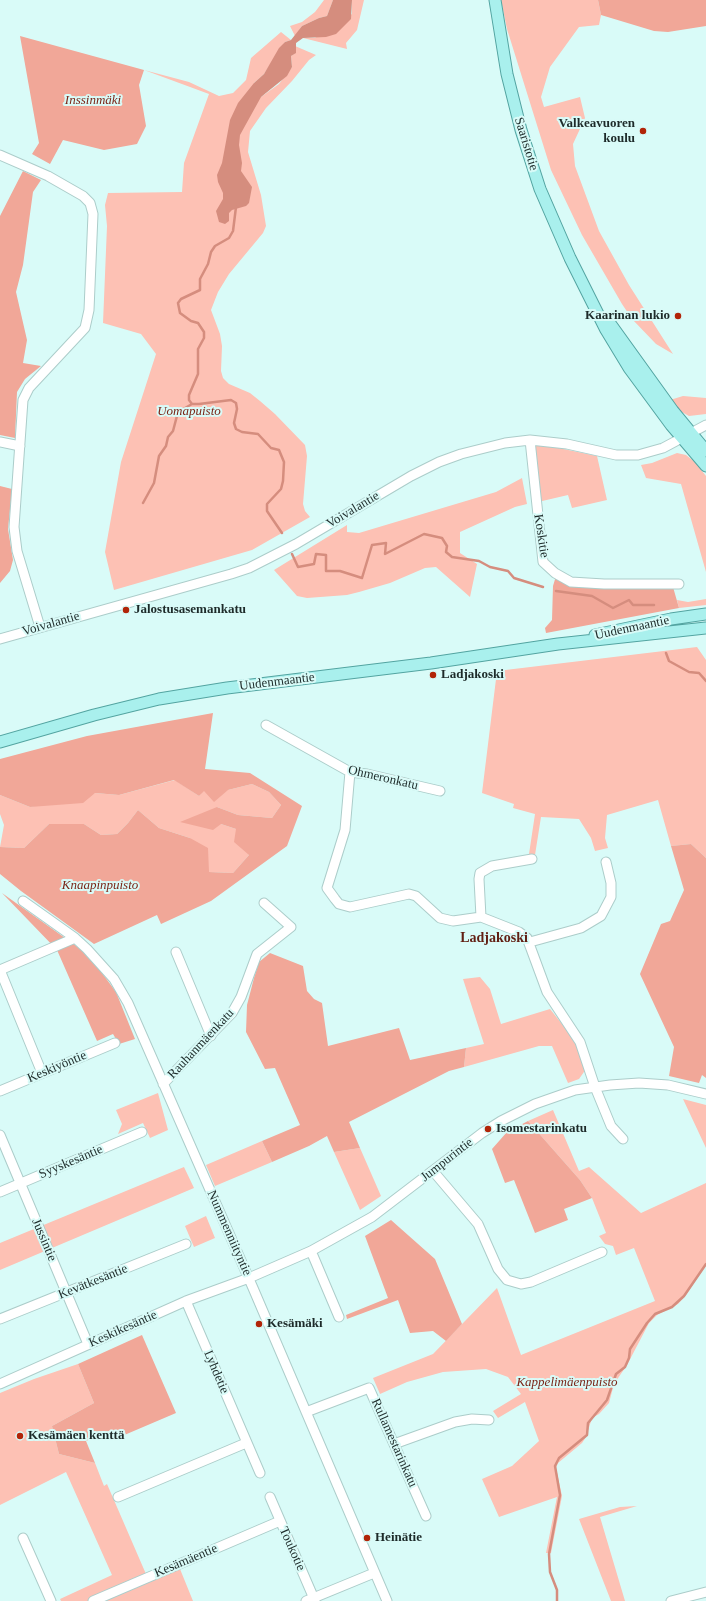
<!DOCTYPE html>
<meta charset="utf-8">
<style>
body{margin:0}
canvas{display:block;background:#d9fbf8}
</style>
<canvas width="706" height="1601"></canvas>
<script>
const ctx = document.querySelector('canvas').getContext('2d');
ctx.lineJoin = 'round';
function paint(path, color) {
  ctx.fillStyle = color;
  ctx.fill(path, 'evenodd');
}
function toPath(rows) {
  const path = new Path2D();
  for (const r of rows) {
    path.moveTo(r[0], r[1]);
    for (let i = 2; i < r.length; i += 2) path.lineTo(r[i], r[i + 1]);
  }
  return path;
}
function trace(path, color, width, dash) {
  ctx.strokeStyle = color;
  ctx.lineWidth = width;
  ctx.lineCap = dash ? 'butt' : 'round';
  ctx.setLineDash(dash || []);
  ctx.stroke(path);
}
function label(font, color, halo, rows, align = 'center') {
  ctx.font = font + ' Georgia,serif';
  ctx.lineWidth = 4;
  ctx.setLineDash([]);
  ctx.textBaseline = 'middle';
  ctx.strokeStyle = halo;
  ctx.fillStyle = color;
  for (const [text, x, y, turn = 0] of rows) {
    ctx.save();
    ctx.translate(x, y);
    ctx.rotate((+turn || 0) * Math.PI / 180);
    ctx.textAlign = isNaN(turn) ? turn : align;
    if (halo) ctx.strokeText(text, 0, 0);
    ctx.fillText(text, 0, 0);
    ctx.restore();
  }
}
paint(toPath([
 [324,0,333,0,327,16,319,18,302,26,295,36,290,26,302,22,315,12],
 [352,0,364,0,357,30,346,43,347,49,303,38,315,38,352,14],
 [501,0,598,0,601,15,599,25,579,27,550,67,541,97,544,107,580,97,585,118,573,144,575,166,599,231,629,285,673,354,656,344,632,319,622,304,582,235,551,170,507,29],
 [281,32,291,40,285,42,264,74,254,83,261,97,279,84,292,67,291,56,296,52,295,46,316,55,309,60,292,81,266,108,250,131,248,152,261,195,266,226,263,233,229,274,218,292,211,310,220,334,222,346,221,371,223,378,229,384,250,393,260,401,275,414,305,445,307,456,303,504,305,511,310,517,252,550,114,590,105,552,121,462,156,354,141,334,103,323,107,226,105,205,108,193,182,192,184,163,209,94,144,70,189,82,219,96,233,93,246,80,251,58],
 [683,396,706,398,706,414,689,416,680,411,670,400],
 [533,445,549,446,597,456,607,500,572,508,568,495,538,502],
 [677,453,686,455,695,462,706,476,706,572,681,484,646,478,641,465,652,463],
 [522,478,527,504,515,507,460,532,460,553,477,564,470,597,436,567,425,568,390,583,359,592,347,595,307,598,297,596,274,570,347,525,347,532,359,533,496,492],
 [706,599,706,605,679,608,677,600,688,602],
 [697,647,706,660,706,858,691,844,671,846,658,800,607,815,605,838,608,848,595,851,591,838,579,819,541,817,535,855,529,854,535,814,513,808,514,804,482,793,497,671],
 [175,780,199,796,203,791,228,790,252,784,269,792,281,805,272,818,238,815,217,807,221,824,236,829,249,855,233,873,208,872,190,838,159,828,138,810,128,823,117,834,101,835,84,824,49,824,24,848,0,847,4,825,0,814,0,795,30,807,95,793,119,795],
 [480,977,490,989,501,1024,550,1009,578,1044,586,1069,579,1079,568,1083,552,1046,539,1046,464,1067,466,1048,484,1044,463,979],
 [158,1093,168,1130,150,1138,143,1123,118,1134,122,1124,116,1110],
 [683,1099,706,1105,706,1148],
 [553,1110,579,1171,589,1167,641,1213,706,1183,706,1265,686,1295,678,1304,657,1315,649,1323,627,1365,614,1384,609,1403,599,1414,592,1418,586,1437,582,1443,558,1463,556,1468,562,1496,551,1553,546,1553,557,1497,499,1517,482,1479,512,1466,539,1441,525,1402,498,1418,493,1411,521,1394,508,1377,486,1369,443,1372,407,1382,380,1394,373,1378,433,1354,497,1288,521,1355,655,1301,634,1248,616,1255,613,1246,605,1244,599,1236,606,1233,592,1198,580,1180,528,1121],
 [262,1141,272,1162,215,1186,206,1165],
 [360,1148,381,1196,360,1210,334,1152],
 [184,1167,194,1188,0,1270,0,1243],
 [206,1216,215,1238,194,1247,185,1226],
 [78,1364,94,1403,52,1426,59,1454,95,1463,104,1486,107,1484,149,1581,180,1569,193,1601,61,1601,60,1599,112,1575,66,1472,0,1505,0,1393,34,1379],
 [637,1506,600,1517,625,1601,611,1601,579,1519,620,1507]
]), '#fdc1b4');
paint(toPath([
 [598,0,706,0,706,26,668,32,654,31,601,15],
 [20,36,144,70,139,85,146,126,137,144,104,150,63,140,50,164,32,154,39,143],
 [23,171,41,180,33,192,23,265,16,292,27,340,23,363,41,366,25,379,17,392,15,438,0,435,0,216],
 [0,486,12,489,8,529,13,560,10,571,0,583],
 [556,576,673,587,679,608,546,633,545,628,552,620,553,586],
 [213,713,205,769,250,773,302,806,287,846,211,901,161,924,157,915,94,944,21,891,0,874,0,847,24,848,49,824,84,824,101,835,117,834,128,823,138,810,159,828,190,838,208,848,209,872,233,873,249,855,234,842,236,829,221,824,213,830,180,822,217,807,238,815,272,818,281,805,269,792,252,784,228,790,214,802,204,791,199,796,174,780,119,795,95,793,83,803,30,807,0,795,0,759,87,736],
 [691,844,706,858,706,1078,702,1075,699,1083,669,1076,674,1047,640,974,661,924,670,921,684,890,671,846],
 [2,893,79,948,99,969,116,992,135,1039,119,1044,113,1034,97,1041,57,950],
 [270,953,303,966,307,991,314,999,322,1003,328,1046,399,1028,410,1060,466,1048,464,1067,449,1071,349,1122,360,1148,334,1152,327,1136,309,1146,272,1162,262,1141,300,1125,275,1068,265,1069,246,1032,247,1005,254,978,259,962],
 [528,1121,580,1180,592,1198,564,1209,568,1220,535,1233,514,1180,505,1183,492,1149,507,1132],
 [391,1220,435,1259,462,1324,446,1341,433,1331,410,1333,398,1300,347,1319,346,1315,388,1298,365,1236],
 [142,1335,176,1413,115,1439,112,1430,86,1441,95,1463,59,1454,52,1426,94,1403,78,1364]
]), '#f1a798');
paint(toPath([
 [333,0,352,0,351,19,336,34,326,37,303,38,296,43,296,53,291,56,292,67,287,76,261,97,240,135,239,145,242,163,241,171,252,187,249,203,246,206,232,210,229,213,229,221,225,224,219,222,216,211,223,199,223,193,218,182,217,175,222,163,230,120,238,103,254,83,264,74,279,48,285,42,291,40,302,26,319,18,327,16]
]), '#d58d7e');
trace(toPath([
 [236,207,233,231,229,238,215,246,211,252,208,264,200,279,200,290,181,299,178,303,180,313,191,321,198,323,204,332,204,338,198,349,198,374,189,395,189,400,192,404,199,404,231,400,236,403,237,409,234,423,236,429,242,432,258,434,271,448,279,450,284,462,283,481,281,489,267,504,267,511,282,533],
 [143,503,154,483,159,456,166,446,168,437,173,431,178,412,192,404],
 [292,554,298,567,314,564,316,554,326,555,326,571,340,571,362,578,372,545,386,543,385,554,424,534,442,538,447,546,446,552,452,557,479,561,490,567,508,571,514,578,543,587],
 [556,591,592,596,613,608,629,600,633,605,654,605],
 [666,653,669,661,689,672,699,673,706,681],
 [557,1601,557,1590,550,1572,549,1554,560,1495,555,1466,559,1458,587,1435,588,1423,607,1400,616,1374,625,1367,629,1358,630,1349,647,1323,655,1314,672,1307,684,1296,706,1264]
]), '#d58d7e', 2.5);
const minor = toPath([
 [0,155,48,176,83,196,90,203,93,214,89,310,85,328,29,388,23,400,14,527,17,551,40,627],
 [530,440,543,562,555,573,571,582,604,584,679,584],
 [0,442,20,446],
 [0,639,231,574,249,568,296,544,411,476,439,462,461,454,505,443,530,440,567,444,616,455,638,455,663,448,706,425],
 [266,725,350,772,367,774,440,791],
 [350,772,345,830,327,888,335,899,339,904,350,907,409,894,416,896,440,918,453,921,481,917,519,932,527,938,547,992,580,1042,595,1087,611,1126,623,1139],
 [23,901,75,938,87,949,114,979,128,1003,253,1288,387,1601],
 [481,917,479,879,480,873,492,866,532,859],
 [530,942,581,928,601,916,611,897,611,883,606,862],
 [176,952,211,1036],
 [0,970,42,1073],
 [0,970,75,938],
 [163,1084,232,1013,241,997,257,954,291,927,264,903],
 [0,1091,115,1043],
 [0,1135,88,1344],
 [433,1171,478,1224,498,1269,507,1280,521,1284,531,1282,602,1252],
 [0,1192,142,1132],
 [311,1251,339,1317],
 [186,1301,260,1473],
 [0,1319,186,1244],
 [0,1384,186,1301,249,1278,311,1251,372,1217,482,1133,501,1121,535,1104,575,1090,610,1085,639,1083,668,1085,706,1094],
 [306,1412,369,1388,426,1516],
 [394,1444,455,1422,472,1419,489,1420],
 [118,1497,246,1443],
 [270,1497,315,1601],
 [23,1538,51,1601],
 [93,1601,280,1521],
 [306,1601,374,1573],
 [671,1601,706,1592]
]);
const major = toPath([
 [495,0,507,74,521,130,540,189,570,258,606,330,629,368,671,425,706,466],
 [609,322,673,411,706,451],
 [595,635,671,619,706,614],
 [0,742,94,715,159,699,227,688,431,663,558,644,706,628]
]);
trace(minor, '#accdca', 11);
trace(major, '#53a4a1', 13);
trace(minor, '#fff', 9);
trace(major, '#a9f0ed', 11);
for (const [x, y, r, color] of [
 [643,131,4,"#b12408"],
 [678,316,4,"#b12408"],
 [126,610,4,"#b12408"],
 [433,675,4,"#b12408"],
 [488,1129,4,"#b12408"],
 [259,1324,4,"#b12408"],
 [20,1436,4,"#b12408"],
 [367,1538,4,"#b12408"]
]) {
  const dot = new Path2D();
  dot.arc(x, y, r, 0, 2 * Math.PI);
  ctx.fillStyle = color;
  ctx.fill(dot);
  trace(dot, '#d9fbf8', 1.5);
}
label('italic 13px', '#7a2517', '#d9fbf8', [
 ["Inssinmäki",93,101],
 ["Uomapuisto",189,412],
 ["Knaapinpuisto",100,886],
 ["Kappelimäenpuisto",567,1383]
]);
label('bold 13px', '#1d2a29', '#d9fbf8', [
 ["Valkeavuoren",635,124,"right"],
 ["koulu",635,139,"right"],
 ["Kaarinan lukio",670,316,"right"],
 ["Jalostusasemankatu",134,610],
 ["Ladjakoski",441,675],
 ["Isomestarinkatu",496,1129],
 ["Kesämäki",267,1324],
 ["Kesämäen kenttä",28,1436],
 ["Heinätie",375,1538]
], 'left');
label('13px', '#1d2a29', '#d9fbf8', [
 ["Saaristotie",526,144,73],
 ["Voivalantie",353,510,-31],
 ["Koskitie",541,536,81],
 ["Voivalantie",51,624,-16],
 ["Uudenmaantie",632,628,-12],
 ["Uudenmaantie",277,682,-7],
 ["Ohmeronkatu",383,778,13],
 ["Rauhanmäenkatu",201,1044,-47],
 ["Keskiyöntie",57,1067,-23],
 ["Jumpurintie",447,1160,-38],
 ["Syyskesäntie",71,1162,-23],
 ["Nummenniityntie",229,1233,66],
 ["Jussintie",44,1240,67],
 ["Kevätkesäntie",93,1282,-22],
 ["Keskikesäntie",123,1329,-24],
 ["Lyhdetie",216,1372,67],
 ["Rullamestarinkatu",394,1443,66],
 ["Toukotie",292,1549,66],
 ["Kesämäentie",186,1561,-23]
]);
label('bold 14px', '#611e12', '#d9fbf8', [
 ["Ladjakoski",494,938]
]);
</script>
